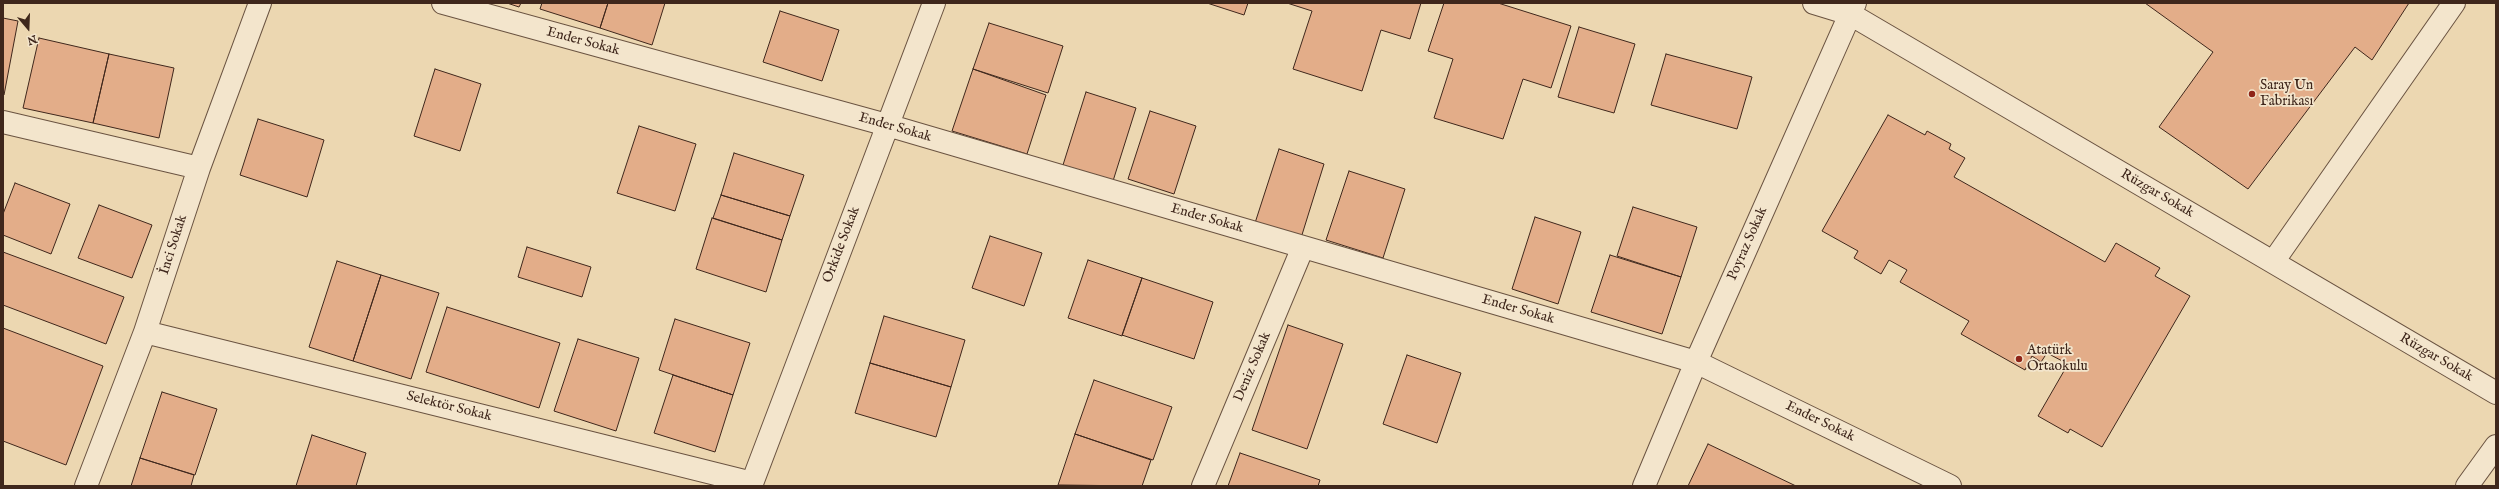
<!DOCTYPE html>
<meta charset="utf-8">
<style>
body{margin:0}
#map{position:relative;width:2499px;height:489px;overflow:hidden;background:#ecd7b1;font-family:"IM FELL English",serif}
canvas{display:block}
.frame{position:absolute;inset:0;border:4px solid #3f271c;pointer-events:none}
.north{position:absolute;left:8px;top:8px;width:40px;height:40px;-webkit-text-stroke:3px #f3e5cc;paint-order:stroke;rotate:161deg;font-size:11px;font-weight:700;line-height:16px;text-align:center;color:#3f271c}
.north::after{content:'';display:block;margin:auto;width:14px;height:18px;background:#3f271c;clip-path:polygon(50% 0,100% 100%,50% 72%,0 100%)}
</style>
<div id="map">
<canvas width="2499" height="489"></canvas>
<div class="frame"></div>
<div class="north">N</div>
</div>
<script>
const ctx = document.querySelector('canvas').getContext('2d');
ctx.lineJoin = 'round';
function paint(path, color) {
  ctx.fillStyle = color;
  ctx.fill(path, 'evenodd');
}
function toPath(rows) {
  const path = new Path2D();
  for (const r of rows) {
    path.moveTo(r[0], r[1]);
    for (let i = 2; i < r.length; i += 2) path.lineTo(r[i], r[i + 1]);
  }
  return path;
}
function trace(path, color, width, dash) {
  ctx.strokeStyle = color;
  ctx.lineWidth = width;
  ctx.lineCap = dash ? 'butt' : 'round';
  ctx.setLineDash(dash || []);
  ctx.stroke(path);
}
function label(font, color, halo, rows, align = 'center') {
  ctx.font = font + ' "IM FELL English",serif';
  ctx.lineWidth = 3.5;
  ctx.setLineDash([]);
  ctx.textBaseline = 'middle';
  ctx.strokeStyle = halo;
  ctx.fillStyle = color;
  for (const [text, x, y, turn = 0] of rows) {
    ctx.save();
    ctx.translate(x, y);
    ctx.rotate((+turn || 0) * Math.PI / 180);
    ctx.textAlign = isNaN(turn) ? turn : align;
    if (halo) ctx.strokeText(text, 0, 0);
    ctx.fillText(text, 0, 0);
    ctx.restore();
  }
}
const building = toPath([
 [507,3,521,3,519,7,507,3],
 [542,3,608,3,600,28,540,9,542,3],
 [608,3,665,3,652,45,600,28,608,3],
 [1207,3,1248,3,1244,15,1207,3],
 [1287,3,1421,3,1410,39,1381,30,1362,91,1293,69,1312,11,1287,3],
 [1444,3,1498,3,1571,26,1551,88,1523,79,1503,139,1434,118,1453,59,1428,51,1444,3],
 [2145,3,2409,3,2372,60,2355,47,2248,189,2159,127,2213,52,2145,3],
 [780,11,839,30,822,81,763,62,780,11],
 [3,18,18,21,4,95,3,95,3,18],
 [989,23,1063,46,1048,93,973,69,989,23],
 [1579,27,1635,44,1614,113,1558,97,1579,27],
 [39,38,109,54,93,123,23,108,39,38],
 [109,54,174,68,159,138,93,123,109,54],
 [1666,54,1752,77,1737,129,1651,105,1666,54],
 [435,69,481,84,460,151,414,136,435,69],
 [973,69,1046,95,1027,154,952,131,973,69],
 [1086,92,1136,108,1113,181,1063,165,1086,92],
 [1150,111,1196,126,1174,194,1128,179,1150,111],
 [1888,115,1925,135,1927,131,1951,144,1949,149,1965,158,1954,177,2105,262,2116,243,2160,268,2155,276,2190,296,2102,447,2070,429,2068,433,2038,416,2068,364,2047,353,2041,362,2032,356,2025,370,1961,334,1969,321,1900,282,1907,270,1889,260,1881,274,1854,258,1858,251,1822,231,1888,115],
 [258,119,324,140,307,197,240,175,258,119],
 [639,126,696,144,675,211,617,193,639,126],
 [1279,149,1324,164,1301,238,1255,223,1279,149],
 [734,153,804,175,790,216,721,195,734,153],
 [1349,171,1405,189,1383,258,1326,240,1349,171],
 [15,183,70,204,51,254,3,235,3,214,15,183],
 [721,195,790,216,782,240,713,218,721,195],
 [99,205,152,225,132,278,78,258,99,205],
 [1633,207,1697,227,1681,277,1617,256,1633,207],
 [1535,217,1581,232,1558,304,1512,289,1535,217],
 [712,218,782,240,766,292,696,269,712,218],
 [990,236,1042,253,1024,306,972,288,990,236],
 [527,247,591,267,582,297,518,277,527,247],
 [3,252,124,297,106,344,3,305,3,252],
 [1610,255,1681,277,1662,334,1591,312,1610,255],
 [1088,260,1142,278,1122,336,1068,318,1088,260],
 [337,261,381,275,353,361,309,347,337,261],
 [381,275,439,293,411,379,353,361,381,275],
 [1142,278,1213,302,1194,359,1122,335,1142,278],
 [447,307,560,343,539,408,426,372,447,307],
 [884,316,965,340,951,387,870,363,884,316],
 [675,319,750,343,733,395,659,370,675,319],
 [1288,325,1343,344,1307,449,1252,430,1288,325],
 [3,328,103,366,66,465,3,441,3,328],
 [578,339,639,358,616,431,554,411,578,339],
 [1407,355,1461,373,1437,443,1383,424,1407,355],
 [870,363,951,387,936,437,855,413,870,363],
 [673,375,733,395,715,452,654,433,673,375],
 [1094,380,1172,407,1153,460,1075,434,1094,380],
 [162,392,217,409,195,475,140,458,162,392],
 [1075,434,1151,460,1142,486,1058,485,1075,434],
 [312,435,366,453,356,486,296,486,312,435],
 [1708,444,1796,486,1688,486,1708,444],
 [1240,453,1320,480,1318,486,1228,486,1240,453],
 [140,458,194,475,191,486,131,486,140,458]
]);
paint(building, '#e3ad89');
trace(building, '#3f271c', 1);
const minor = toPath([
 [443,3,887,125,1696,362,1950,486],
 [1814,3,1850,14,2496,393],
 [3,122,199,168],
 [2273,262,2454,3],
 [145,332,752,483],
 [86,486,145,332,199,168,260,3],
 [751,486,934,3],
 [1203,486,1303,247],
 [1644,486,1696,362,1855,3],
 [2467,486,2496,446]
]);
trace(minor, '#6a5341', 24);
trace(minor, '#f3e5cc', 22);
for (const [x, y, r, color] of [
 [2252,94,4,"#8f2418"],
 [2019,359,4,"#8f2418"]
]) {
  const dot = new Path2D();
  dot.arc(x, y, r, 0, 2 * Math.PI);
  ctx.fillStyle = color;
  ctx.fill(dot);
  trace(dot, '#f3e5cc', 1.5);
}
label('14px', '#3f271c', '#f3e5cc', [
 ["Ender Sokak",583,42,15],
 ["Ender Sokak",895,128,16],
 ["Rüzgar Sokak",2157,194,30],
 ["Ender Sokak",1207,219,16],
 ["Poyraz Sokak",1748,244,-66],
 ["İnci Sokak",174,245,-72],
 ["Orkide Sokak",842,245,-69],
 ["Ender Sokak",1518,310,16],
 ["Rüzgar Sokak",2436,358,30],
 ["Deniz Sokak",1253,367,-67],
 ["Selektör Sokak",449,407,14],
 ["Ender Sokak",1820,422,26]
]);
label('14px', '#3f271c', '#f3e5cc', [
 ["Saray Un",2260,86],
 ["Fabrikası",2260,102],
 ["Atatürk",2027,351],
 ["Ortaokulu",2027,367]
], 'left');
</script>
